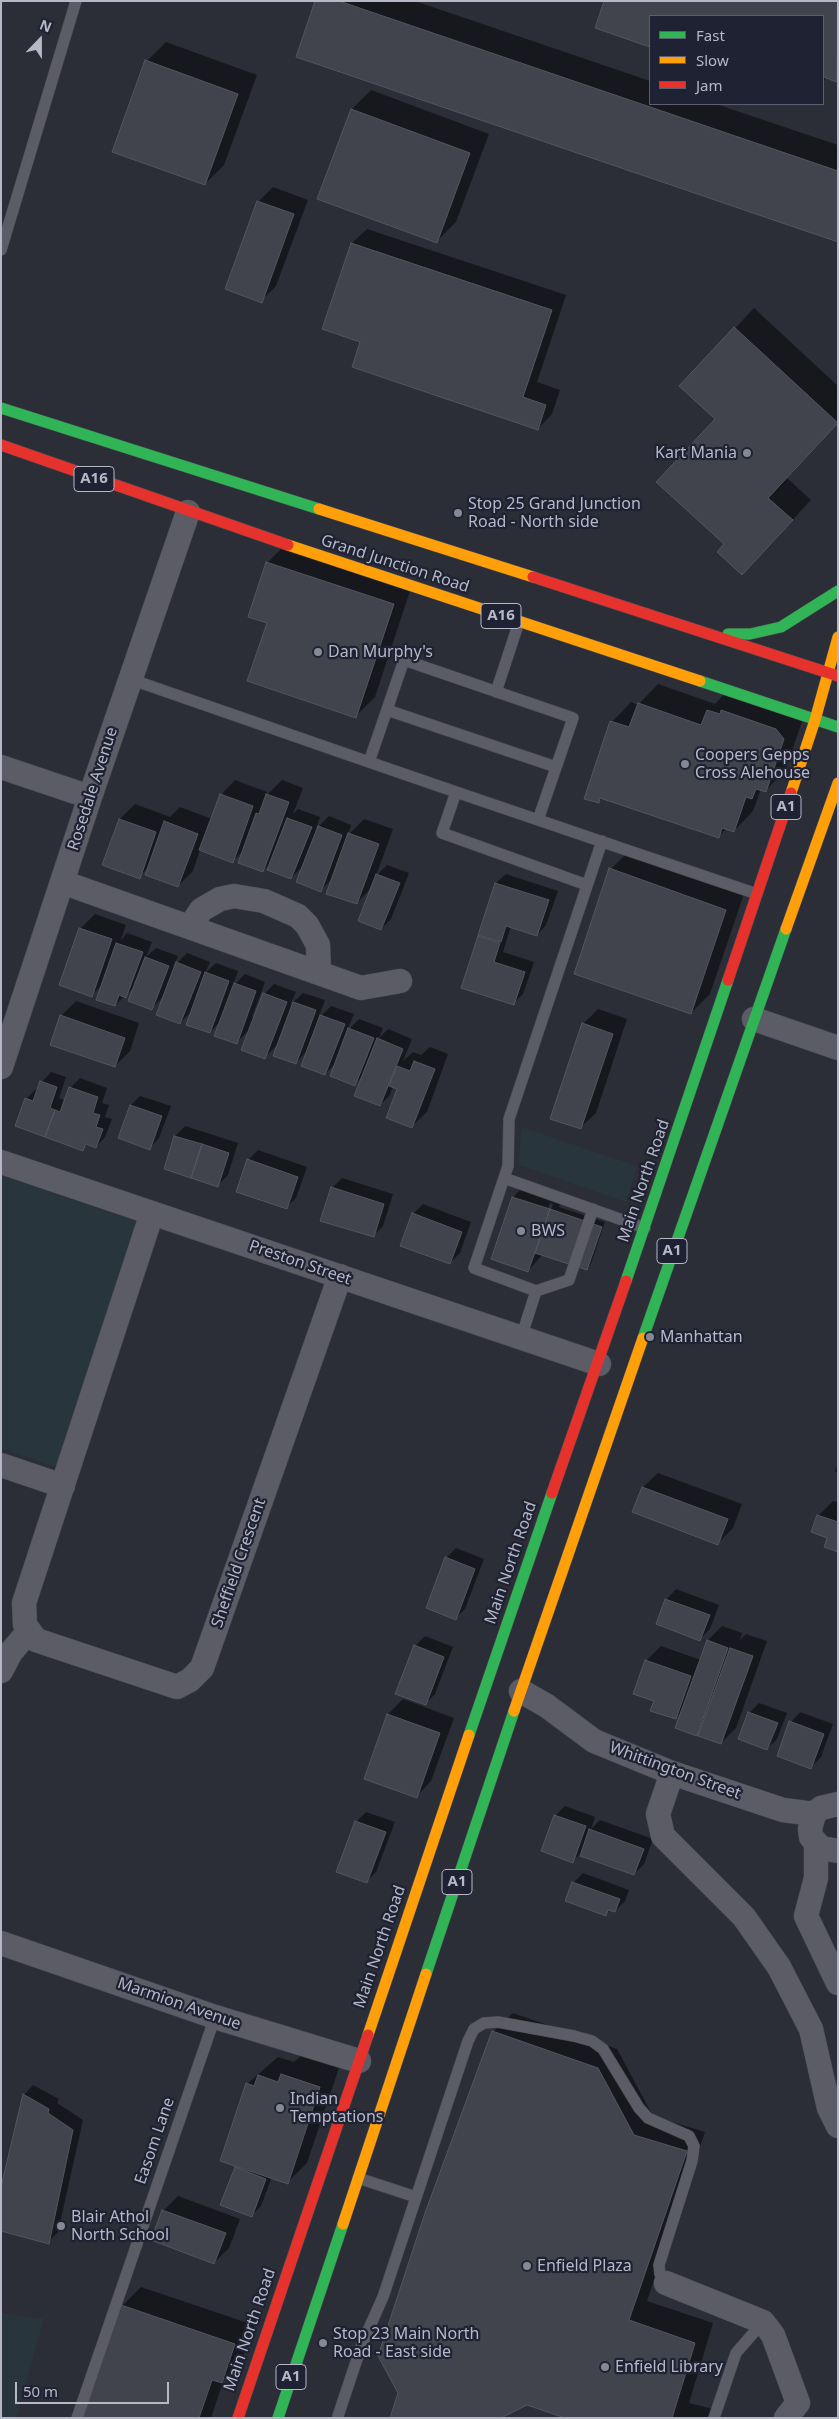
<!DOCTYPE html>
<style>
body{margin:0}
#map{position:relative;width:839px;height:2419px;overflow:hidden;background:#2b2e37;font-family:"Noto Sans",sans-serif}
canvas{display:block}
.frame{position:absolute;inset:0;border:2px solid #b6b8c8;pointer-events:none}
.legend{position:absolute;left:649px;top:15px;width:175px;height:90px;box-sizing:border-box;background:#1f2232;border:1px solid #5b5e6e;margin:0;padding:6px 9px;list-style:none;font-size:15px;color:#b6b8c8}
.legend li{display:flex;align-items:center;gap:10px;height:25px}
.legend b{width:25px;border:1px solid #5b5e6e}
.north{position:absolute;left:15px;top:15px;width:50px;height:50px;-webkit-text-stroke:4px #1f2232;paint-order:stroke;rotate:22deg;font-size:14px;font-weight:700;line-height:20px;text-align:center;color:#b6b8c8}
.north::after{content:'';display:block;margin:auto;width:18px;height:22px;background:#b6b8c8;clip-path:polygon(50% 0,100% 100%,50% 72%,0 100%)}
.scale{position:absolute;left:15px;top:2382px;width:154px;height:22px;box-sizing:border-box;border:2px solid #b6b8c8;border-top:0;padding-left:6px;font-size:15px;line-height:18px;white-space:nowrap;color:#b6b8c8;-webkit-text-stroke:4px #1f2232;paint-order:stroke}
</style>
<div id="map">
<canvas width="839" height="2419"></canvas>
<div class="frame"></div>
<ul class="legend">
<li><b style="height:6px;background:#30b455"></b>Fast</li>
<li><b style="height:6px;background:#ff9f0a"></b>Slow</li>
<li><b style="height:6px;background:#e5322d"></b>Jam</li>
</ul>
<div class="north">N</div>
<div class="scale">50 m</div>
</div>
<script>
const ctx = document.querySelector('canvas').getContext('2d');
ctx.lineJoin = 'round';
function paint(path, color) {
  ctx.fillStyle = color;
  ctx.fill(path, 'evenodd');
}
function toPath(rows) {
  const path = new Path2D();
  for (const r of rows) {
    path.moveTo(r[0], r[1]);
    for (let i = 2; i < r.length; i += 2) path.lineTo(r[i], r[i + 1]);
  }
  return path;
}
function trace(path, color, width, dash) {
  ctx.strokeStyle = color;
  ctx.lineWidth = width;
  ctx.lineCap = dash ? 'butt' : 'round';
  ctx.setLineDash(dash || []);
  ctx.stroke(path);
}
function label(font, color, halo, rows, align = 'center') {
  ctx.font = font + ' "Noto Sans",sans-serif';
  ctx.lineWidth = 4.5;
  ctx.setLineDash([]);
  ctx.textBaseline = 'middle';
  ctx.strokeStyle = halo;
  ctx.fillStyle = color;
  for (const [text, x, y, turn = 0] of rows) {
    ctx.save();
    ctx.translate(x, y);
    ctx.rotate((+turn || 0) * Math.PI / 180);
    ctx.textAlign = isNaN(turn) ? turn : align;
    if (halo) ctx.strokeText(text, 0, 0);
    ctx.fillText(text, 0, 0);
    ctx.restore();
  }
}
paint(toPath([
 [521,1127,637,1166,626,1202,519,1165],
 [1,1175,136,1221,57,1468,1,1448],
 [1,2313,44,2319,16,2418,1,2418]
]), '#28353c');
paint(toPath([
 [316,1,415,1,650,81,650,104,716,104,838,145,838,240],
 [605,1,838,1,838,79,826,77,823,83,823,16,650,16,650,46,597,27],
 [166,42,257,75,224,165,205,184,147,61],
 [371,90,489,134,456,222,436,242,319,198,352,109],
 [273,187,308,200,276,286,261,301,258,202],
 [367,229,566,295,537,382,560,390,552,414,538,429,362,341,324,328,352,243],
 [754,308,838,386,838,423,787,478,811,500,761,554,725,544,717,419,681,386],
 [287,543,412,585,375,697,356,716,269,622,267,563],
 [658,684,715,704,727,691,803,719,785,771,765,791,761,789,753,811,734,831,727,828,718,837,603,798,598,802,612,722,631,702,638,705],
 [235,780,267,792,266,796,282,780,303,788,293,814,298,809,320,817,316,829,329,816,351,825,348,835,364,819,393,829,376,876,387,865,409,873,391,919,381,929,372,887,357,903,334,877,321,890,304,865,291,878,272,862,263,871,245,849,233,861,200,850,193,871,178,886,149,867,139,877,104,864,120,819,135,804,170,817,180,807,212,819,221,795],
 [630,850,745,891,710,994,691,1013,611,869],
 [506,874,558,891,546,925,537,935,511,926,503,952,534,962,523,994,514,1003,463,987,496,883],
 [95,914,126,925,121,940,127,933,152,942,146,957,156,948,178,956,173,967,187,953,210,962,205,973,216,963,238,971,233,986,245,974,265,982,252,1017,255,1018,264,994,274,984,296,992,290,1005,303,993,325,1000,318,1019,331,1006,354,1014,347,1031,359,1019,383,1028,379,1038,388,1029,412,1039,403,1061,413,1052,421,1055,430,1047,448,1054,427,1112,412,1126,399,1089,393,1086,390,1095,380,1105,364,1075,355,1084,337,1062,325,1074,308,1050,296,1063,278,1044,264,1058,250,1029,236,1043,222,1020,210,1032,192,1011,180,1023,164,996,152,1008,135,987,115,1005,103,984,91,996,60,985,81,928],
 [76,1001,139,1023,130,1051,115,1066,61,1016],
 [598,1009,627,1019,596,1113,581,1127,583,1024],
 [51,1072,66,1077,59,1098,66,1101,70,1088,80,1078,107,1088,102,1103,109,1105,105,1117,112,1119,105,1137,96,1147,88,1144,83,1149,26,1099,36,1089,39,1090,42,1082],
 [140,1096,171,1106,159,1138,150,1148,131,1105],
 [185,1126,238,1143,228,1175,218,1185,165,1168,175,1136],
 [258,1150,307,1167,296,1198,286,1208,248,1160],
 [342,1178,393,1194,383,1226,373,1236,332,1188],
 [528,1182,563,1195,559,1207,605,1222,591,1264,587,1269,543,1254,528,1271,492,1259,513,1197],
 [550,1203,553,1204,535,1255,533,1255],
 [423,1204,471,1222,460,1253,450,1263,413,1214],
 [838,1463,838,1473,835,1471],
 [658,1473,742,1504,733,1528,718,1543,634,1512,643,1487],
 [833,1501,838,1502,838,1551,818,1516],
 [456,1548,484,1559,465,1609,456,1618,446,1558],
 [676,1589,719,1605,710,1629,700,1639,658,1624,667,1599],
 [722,1626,742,1633,740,1640,746,1634,767,1641,736,1728,721,1743,703,1728,697,1734,682,1711,676,1718,655,1700,646,1661,661,1646,701,1660,708,1640],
 [425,1636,453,1647,435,1694,425,1704,415,1646],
 [403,1699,454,1718,431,1781,417,1796,365,1778,388,1714],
 [759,1703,787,1713,777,1739,767,1749,749,1713],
 [800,1712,833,1724,821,1757,811,1767,791,1722],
 [565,1806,595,1817,591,1829,600,1820,653,1839,644,1864,634,1874,580,1854,573,1861,555,1816],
 [366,1812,395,1822,376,1872,366,1882,356,1822],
 [583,1873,629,1890,625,1901,615,1911,611,1909,606,1914,573,1883],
 [513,2013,617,2049,653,2116,705,2132,647,2301,713,2323,689,2403,713,2409,710,2418,569,2418,526,2404,399,2393,493,2032],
 [301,2056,339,2068,307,2163,288,2182,272,2177,261,2206,251,2216,236,2168,238,2166,247,2084,278,2057,294,2062],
 [33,2085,59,2099,57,2103,83,2120,58,2232,48,2242,24,2095],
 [178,2196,240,2219,229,2248,214,2263,163,2211],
 [141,2287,254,2325,241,2362,224,2379,211,2418,84,2418,122,2306]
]), '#0007');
const building = toPath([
 [315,1,339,1,838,171,838,242,296,57,315,1],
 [604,1,838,1,837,82,823,77,823,16,650,16,650,47,595,28,604,1],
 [145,60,238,94,205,185,112,152,145,60],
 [351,109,470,153,437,243,317,199,351,109],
 [257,201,294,214,262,303,225,289,257,201],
 [351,243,552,310,523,397,546,405,538,430,352,367,360,342,322,329,351,243],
 [734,327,838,423,768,498,793,520,742,575,717,552,724,544,656,482,715,419,679,386,734,327],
 [266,562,394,604,356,718,247,681,267,623,248,617,266,562],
 [638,703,701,725,707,710,720,714,721,710,776,729,784,739,766,792,756,789,752,799,746,797,734,832,722,828,719,838,600,798,599,803,584,799,610,721,629,727,638,703],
 [220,794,253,806,233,863,199,850,220,794],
 [266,794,289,802,263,872,238,863,256,813,259,814,266,794],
 [287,818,312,827,291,879,267,870,287,818],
 [119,819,156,832,140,879,102,865,119,819],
 [164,821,198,834,178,887,145,875,164,821],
 [318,826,342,835,321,892,296,882,318,826],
 [348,833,379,844,357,904,326,894,348,833],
 [609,868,726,910,691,1014,574,974,609,868],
 [376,874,400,883,381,930,358,921,376,874],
 [495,883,549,900,537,936,506,926,501,942,478,935,495,883],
 [79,928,112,939,92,997,59,985,79,928],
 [478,936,500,943,494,962,525,972,514,1005,461,988,478,936],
 [116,943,143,952,126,998,119,995,115,1006,96,1000,116,943],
 [145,957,169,966,152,1010,128,1001,145,957],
 [176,962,201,972,180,1024,156,1015,176,962],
 [205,972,229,981,210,1033,186,1025,205,972],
 [234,983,256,991,237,1044,214,1036,234,983],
 [263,993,287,1002,265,1059,241,1050,263,993],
 [293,1002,316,1010,296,1064,273,1056,293,1002],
 [60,1015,125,1038,115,1067,50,1045,60,1015],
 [320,1015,345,1024,325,1075,301,1066,320,1015],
 [582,1023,613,1034,581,1129,550,1119,582,1023],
 [348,1028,374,1038,355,1086,330,1076,348,1028],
 [377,1038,403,1049,380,1106,354,1096,377,1038],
 [414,1061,435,1069,412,1128,386,1118,397,1089,389,1086,397,1066,410,1071,414,1061],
 [40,1081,57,1087,50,1108,55,1110,45,1137,15,1126,25,1098,33,1101,40,1081],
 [69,1087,98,1097,93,1113,100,1115,96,1127,103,1129,96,1148,86,1144,83,1151,45,1137,55,1110,60,1112,69,1087],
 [130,1105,162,1116,150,1150,118,1138,130,1105],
 [174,1136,202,1144,191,1178,164,1169,174,1136],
 [202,1144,229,1153,218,1187,191,1178,202,1144],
 [247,1159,298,1177,287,1209,236,1192,247,1159],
 [331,1187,384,1204,374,1237,320,1221,331,1187],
 [512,1197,550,1209,528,1272,491,1259,512,1197],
 [550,1209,602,1227,587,1270,535,1253,550,1209],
 [412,1213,462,1232,450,1264,400,1246,412,1213],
 [642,1487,728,1519,718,1545,632,1512,642,1487],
 [817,1515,838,1522,838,1552,824,1547,827,1538,811,1532,817,1515],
 [445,1557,475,1569,456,1620,426,1608,445,1557],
 [665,1599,710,1615,700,1641,656,1624,665,1599],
 [707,1640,728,1648,697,1736,675,1728,707,1640],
 [414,1645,444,1657,426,1705,395,1694,414,1645],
 [730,1648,753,1656,721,1744,698,1736,730,1648],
 [645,1660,691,1676,676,1719,650,1711,654,1701,633,1694,645,1660],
 [748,1712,778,1723,767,1750,738,1739,748,1712],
 [387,1714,440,1733,417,1798,364,1779,387,1714],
 [789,1721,824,1734,811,1769,777,1756,789,1721],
 [554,1815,586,1826,573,1863,541,1851,554,1815],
 [355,1821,386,1832,367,1883,336,1872,355,1821],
 [589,1829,644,1849,634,1875,580,1856,589,1829],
 [572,1882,620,1899,615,1912,608,1910,606,1916,565,1901,572,1882],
 [492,2031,598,2068,634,2135,687,2151,629,2320,695,2343,672,2418,565,2418,527,2405,501,2418,390,2418,398,2393,378,2356,425,2213,492,2031],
 [281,2074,320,2087,288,2184,220,2161,246,2083,254,2086,258,2075,278,2082,281,2074],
 [23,2094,49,2109,48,2113,73,2130,49,2244,1,2231,1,2187,23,2094],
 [235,2167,266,2179,252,2217,220,2205,235,2167],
 [162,2210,226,2233,214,2264,151,2240,162,2210],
 [121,2305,235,2344,222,2383,212,2380,199,2418,83,2418,121,2305]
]);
paint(building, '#42444d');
trace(building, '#53555f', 1);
const lane = toPath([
 [1,250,76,1],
 [130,679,369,762],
 [496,692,519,622],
 [387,710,556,767],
 [456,792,442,833,587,885],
 [538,820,573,718,404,660,369,762,456,792,597,840,757,894],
 [504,1178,645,1228],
 [593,1209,569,1280,536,1291,474,1268,508,1166,509,1119,602,841],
 [521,1338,536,1291],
 [358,2178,416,2197],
 [338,2416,362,2344,383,2297,468,2041,474,2029,484,2023,498,2022,574,2036,592,2041,603,2049,639,2108,648,2118,689,2136,694,2146,692,2161,659,2265,660,2274,666,2283],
 [77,2418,215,2017],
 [714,2418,736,2353,763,2322]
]);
const street = toPath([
 [1,767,90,797],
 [62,882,361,988,400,981],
 [190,927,201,910,220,899,234,896,264,901,298,916,307,925,318,945,319,973],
 [754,1019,838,1048],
 [1,1067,90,797,188,512],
 [1,1162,599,1364],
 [152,1213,24,1603,25,1625,36,1640,177,1687,190,1680,202,1668,340,1276],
 [1,1465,63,1486],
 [1,1671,11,1652,29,1631],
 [521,1691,547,1706,594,1741,672,1773,783,1810,814,1814],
 [672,1773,658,1814,663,1836,744,1917,779,1967,811,2029,829,2108,838,2126],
 [838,1804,821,1808,814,1814,810,1829,811,1837,821,1848,838,1851],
 [816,1843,816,1878,806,1916,838,1983],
 [1,1943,215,2017,359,2061],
 [666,2283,763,2322,773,2335,798,2403,786,2418]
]);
const fast = toPath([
 [1,408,319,509],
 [728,634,750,634,781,627,838,591],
 [700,681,838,727],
 [626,1281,728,980],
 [643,1338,786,929],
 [469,1735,552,1493],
 [426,1974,514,1711],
 [278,2418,343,2224]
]);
const slow = toPath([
 [319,509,533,577],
 [288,545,700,681],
 [791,793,815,720,838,637],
 [786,929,838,783],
 [514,1711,643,1338],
 [368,2035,469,1735],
 [343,2224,426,1974]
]);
const jam = toPath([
 [1,445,288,545],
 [533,577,838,676],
 [728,980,791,793],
 [552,1493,626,1281],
 [238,2418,368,2035]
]);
trace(lane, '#474951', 12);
trace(street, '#474951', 25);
trace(fast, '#484a53', 12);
trace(slow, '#484a53', 12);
trace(jam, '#484a53', 12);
trace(lane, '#5b5c66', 11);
trace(street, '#5b5c66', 24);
trace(fast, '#30b455', 11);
trace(slow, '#ff9f0a', 11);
trace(jam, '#e5322d', 11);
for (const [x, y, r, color] of [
 [747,453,5,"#858895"],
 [458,513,5,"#858895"],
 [318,652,5,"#858895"],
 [685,764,5,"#858895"],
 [521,1231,5,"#858895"],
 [650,1337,5,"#858895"],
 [280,2108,5,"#858895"],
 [61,2226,5,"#858895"],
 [527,2266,5,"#858895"],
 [323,2343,5,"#858895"],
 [605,2367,5,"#858895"]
]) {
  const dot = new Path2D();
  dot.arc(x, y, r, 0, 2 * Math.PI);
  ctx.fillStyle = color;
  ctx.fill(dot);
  trace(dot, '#1f2232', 2);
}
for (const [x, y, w] of [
 [94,479,40],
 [501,616,40],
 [786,807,30],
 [672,1251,30],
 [457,1882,30],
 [291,2377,30]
]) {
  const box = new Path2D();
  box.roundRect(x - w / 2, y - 12.5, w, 25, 4);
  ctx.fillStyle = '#1f2232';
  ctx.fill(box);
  trace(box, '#b6b8c8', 1);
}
label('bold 15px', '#b6b8c8', null, [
 ["A16",94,479],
 ["A16",501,616],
 ["A1",786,807],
 ["A1",672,1251],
 ["A1",457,1882],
 ["A1",291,2377]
]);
label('16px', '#b6b8c8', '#1f2232', [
 ["Kart Mania",737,453,"right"],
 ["Stop 25 Grand Junction",468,504],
 ["Road - North side",468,522],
 ["Dan Murphy's",328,652],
 ["Coopers Gepps",695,755],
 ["Cross Alehouse",695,773],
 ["BWS",531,1231],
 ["Manhattan",660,1337],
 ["Indian",290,2099],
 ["Temptations",290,2117],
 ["Blair Athol",71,2217],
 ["North School",71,2235],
 ["Enfield Plaza",537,2266],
 ["Stop 23 Main North",333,2334],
 ["Road - East side",333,2352],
 ["Enfield Library",615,2367]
], 'left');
label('16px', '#b6b8c8', '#1f2232', [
 ["Grand Junction Road",395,564,18],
 ["Rosedale Avenue",93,789,-72],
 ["Main North Road",644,1181,-71],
 ["Preston Street",300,1263,19],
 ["Sheffield Crescent",239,1563,-71],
 ["Main North Road",511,1563,-71],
 ["Whittington Street",675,1771,20],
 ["Main North Road",380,1947,-71],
 ["Marmion Avenue",179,2004,19],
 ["Easom Lane",155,2141,-71],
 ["Main North Road",250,2330,-71]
]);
</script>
